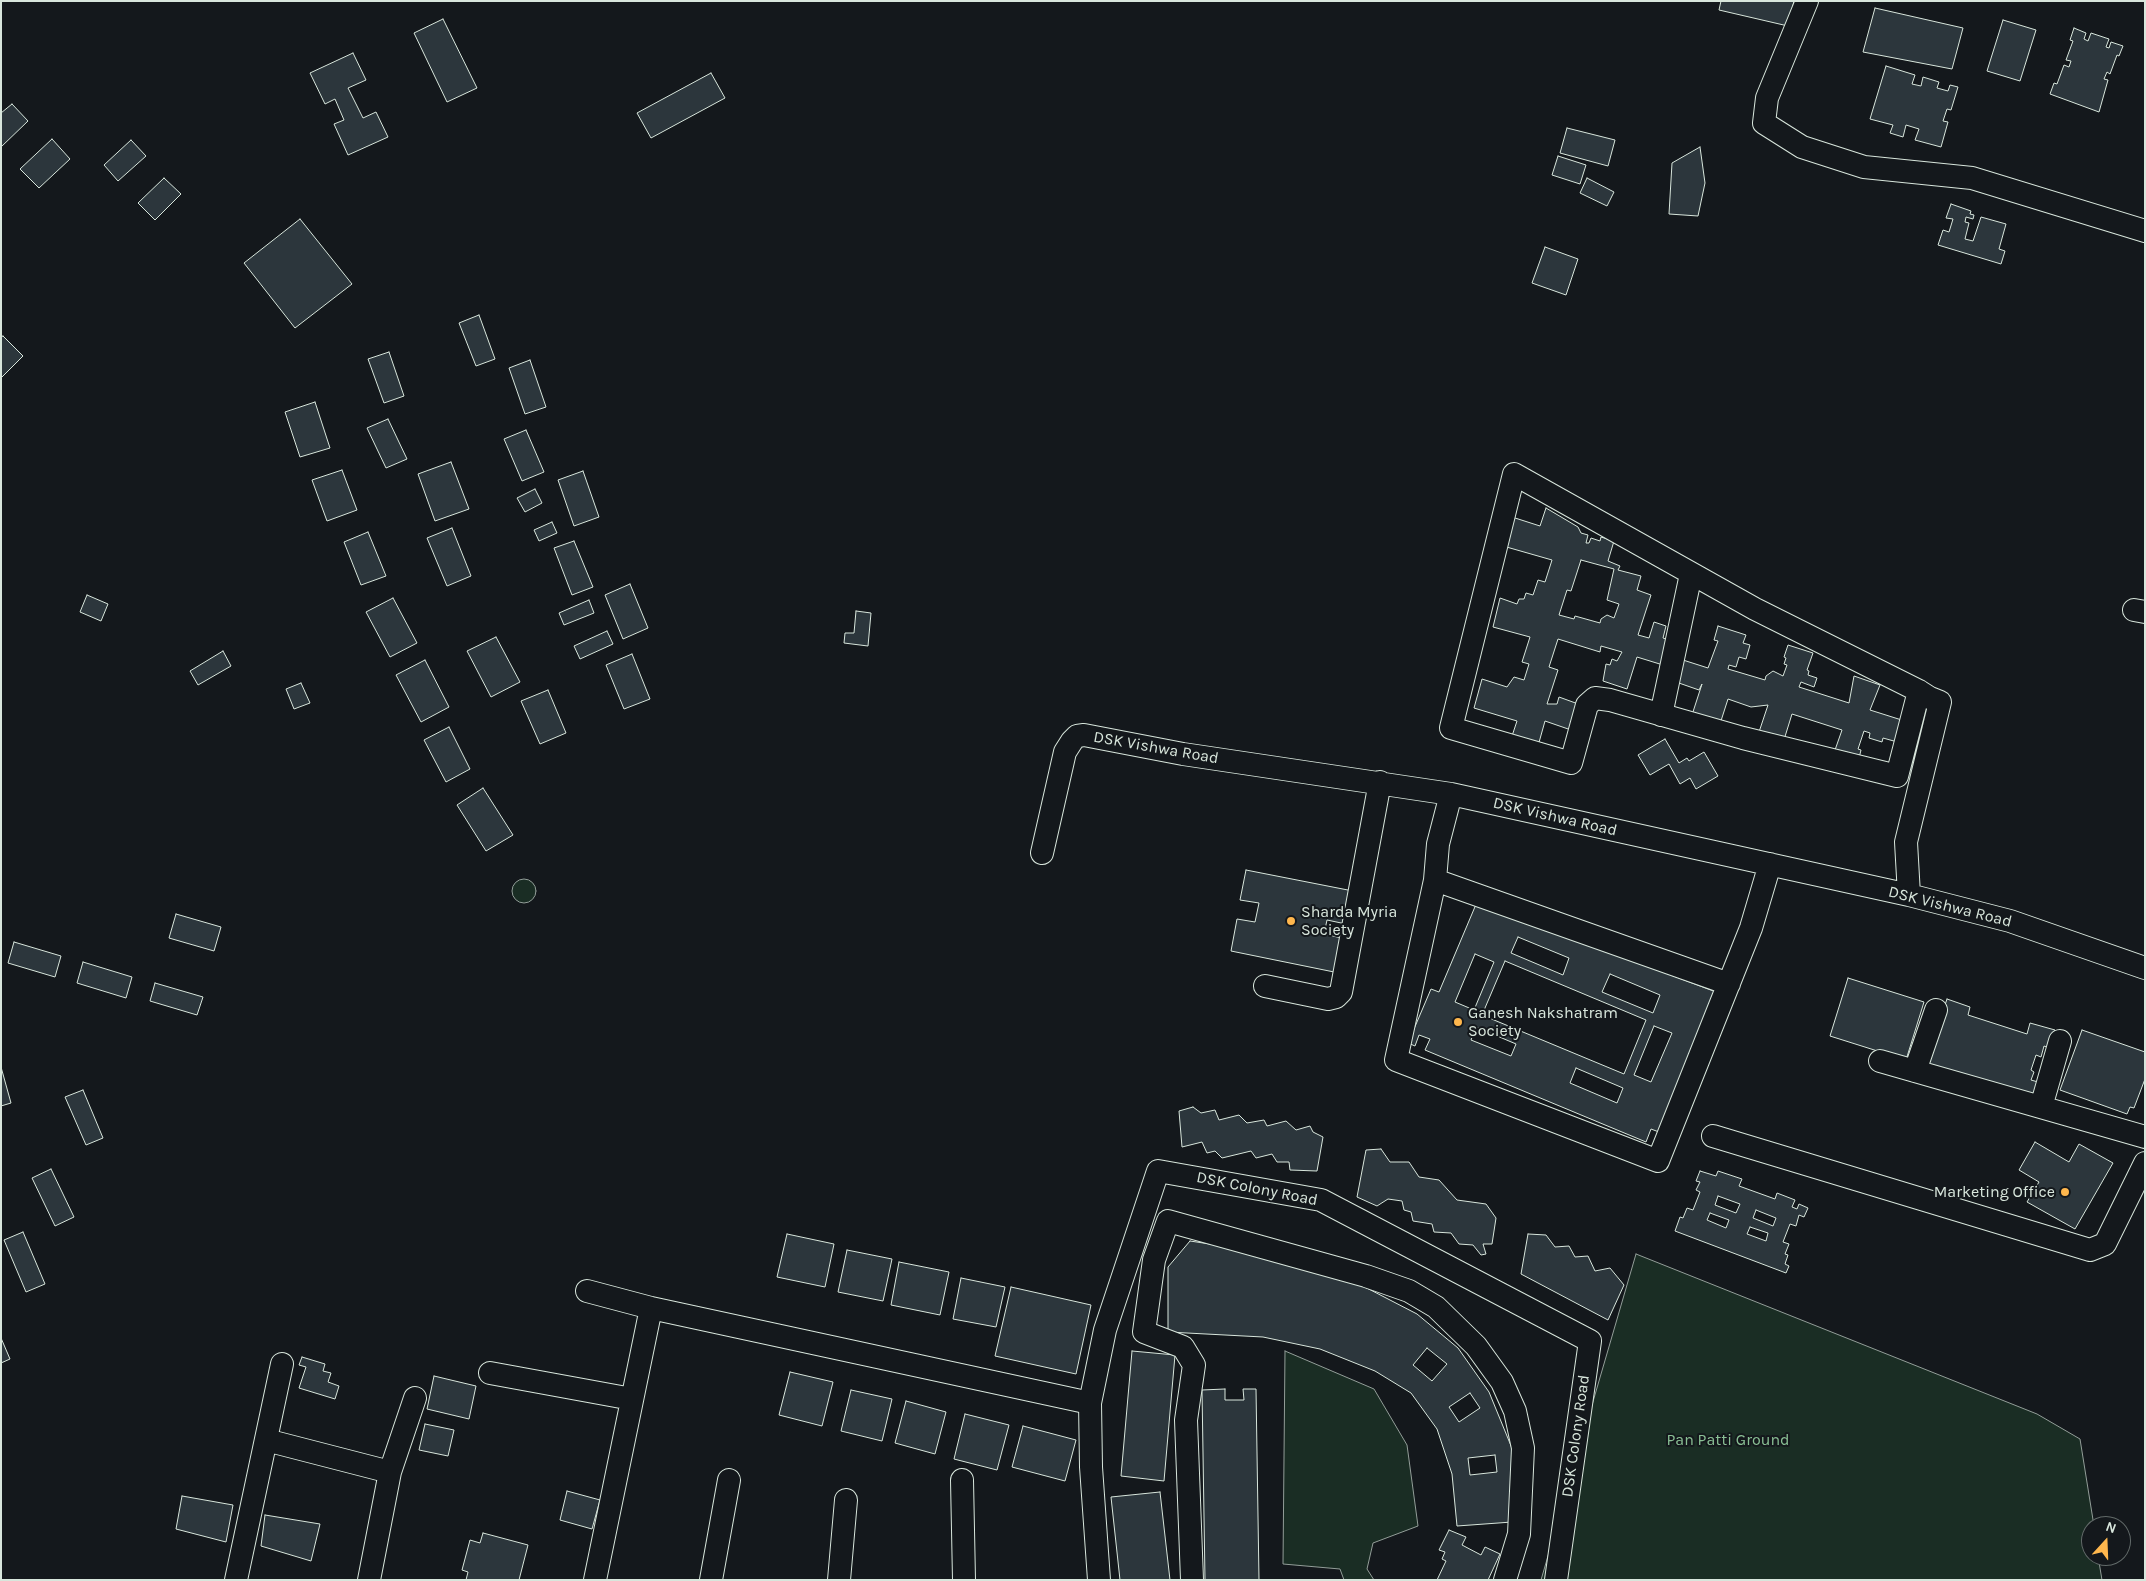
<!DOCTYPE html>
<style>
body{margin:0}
#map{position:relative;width:2146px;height:1581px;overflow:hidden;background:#14181c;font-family:Karla,sans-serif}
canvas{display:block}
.frame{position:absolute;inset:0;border:2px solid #d8e6dc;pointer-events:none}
.north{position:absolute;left:2081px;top:1516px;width:50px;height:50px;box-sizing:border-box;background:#14181c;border:1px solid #626a69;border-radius:50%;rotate:20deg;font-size:14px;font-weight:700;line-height:20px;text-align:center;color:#d8e6dc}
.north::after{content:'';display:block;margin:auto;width:18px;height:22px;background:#ffb74d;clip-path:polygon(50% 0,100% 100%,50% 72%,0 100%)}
</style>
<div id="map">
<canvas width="2146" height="1581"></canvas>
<div class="frame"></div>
<div class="north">N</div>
</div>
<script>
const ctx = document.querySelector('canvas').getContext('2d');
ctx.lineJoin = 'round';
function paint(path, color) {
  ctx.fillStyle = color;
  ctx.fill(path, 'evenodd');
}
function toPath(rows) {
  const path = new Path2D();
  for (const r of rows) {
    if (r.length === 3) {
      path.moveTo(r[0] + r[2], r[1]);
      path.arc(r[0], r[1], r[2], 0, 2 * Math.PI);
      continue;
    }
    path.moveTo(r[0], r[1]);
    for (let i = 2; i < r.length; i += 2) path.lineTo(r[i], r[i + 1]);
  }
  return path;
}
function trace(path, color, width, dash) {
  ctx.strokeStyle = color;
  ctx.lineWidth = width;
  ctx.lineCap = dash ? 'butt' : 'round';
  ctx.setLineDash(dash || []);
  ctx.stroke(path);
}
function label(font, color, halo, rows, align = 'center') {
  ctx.font = font + ' Karla,sans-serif';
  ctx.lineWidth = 4;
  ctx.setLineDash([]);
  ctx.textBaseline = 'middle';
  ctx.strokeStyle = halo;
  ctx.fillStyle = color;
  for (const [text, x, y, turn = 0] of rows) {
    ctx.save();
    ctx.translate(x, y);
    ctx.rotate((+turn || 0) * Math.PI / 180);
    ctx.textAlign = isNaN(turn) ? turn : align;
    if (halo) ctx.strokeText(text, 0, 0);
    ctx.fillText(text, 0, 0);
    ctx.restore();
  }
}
const green = toPath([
 [524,891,12],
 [1636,1254,2037,1414,2080,1439,2094,1526,2091,1526,2091,1556,2098,1556,2102,1580,1541,1580,1636,1254],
 [1285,1351,1374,1389,1407,1445,1418,1526,1373,1543,1367,1569,1374,1580,1344,1580,1340,1569,1283,1564,1285,1351]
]);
paint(green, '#1a2d24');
trace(green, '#939e99', 1);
const building = toPath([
 [1721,1,1794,1,1788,26,1719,10,1721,1],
 [1875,8,1963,28,1952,69,1863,52,1875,8],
 [443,19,477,88,447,102,414,33,443,19],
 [2003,20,2036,30,2020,81,1987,71,2003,20],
 [2074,28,2086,33,2084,39,2088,41,2091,33,2109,39,2106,47,2109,48,2111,42,2123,46,2119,56,2117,55,2110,74,2107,72,2104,79,2108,80,2099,112,2050,94,2054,83,2057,84,2064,65,2069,67,2071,61,2066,60,2073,41,2070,40,2074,28],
 [353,53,366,80,348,88,363,118,376,112,388,137,348,155,334,124,344,120,335,99,325,104,310,73,353,53],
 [1886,66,1915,75,1912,84,1921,86,1923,77,1939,82,1937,88,1948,91,1950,85,1958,87,1951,110,1947,109,1943,121,1948,122,1941,147,1915,140,1919,129,1906,125,1903,137,1890,133,1893,125,1870,119,1886,66],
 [711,73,725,98,651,138,637,113,711,73],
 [12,104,28,121,1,147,1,113,12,104],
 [1567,128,1615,140,1608,166,1560,153,1567,128],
 [52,139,70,159,39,188,20,169,52,139],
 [131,140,146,156,118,181,104,165,131,140],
 [1700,147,1705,183,1698,216,1669,214,1672,163,1700,147],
 [1558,156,1586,165,1580,184,1552,175,1558,156],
 [164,178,181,194,155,220,138,203,164,178],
 [1587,178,1614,192,1607,206,1580,193,1587,178],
 [1951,204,1971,211,1970,214,1974,215,1973,219,1966,217,1965,222,1969,223,1965,239,1973,241,1981,217,2006,224,1999,249,2005,251,2001,264,1938,245,1943,230,1949,232,1953,219,1946,218,1951,204],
 [300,219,352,284,295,328,244,263,300,219],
 [1545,247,1578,259,1566,295,1532,283,1545,247],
 [479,315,495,359,476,366,459,323,479,315],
 [3,336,23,356,1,378,1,337,3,336],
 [389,352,404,396,384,403,368,359,389,352],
 [530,360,546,407,525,414,509,368,530,360],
 [315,402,330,448,300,457,285,412,315,402],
 [388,419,407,459,386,468,367,428,388,419],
 [526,430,544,472,522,481,504,439,526,430],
 [451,462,469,509,435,521,418,474,451,462],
 [342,470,357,510,327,521,312,480,342,470],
 [583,471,599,517,574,526,558,480,583,471],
 [535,489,542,503,525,512,517,498,535,489],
 [1546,508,1578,527,1581,533,1588,535,1586,543,1589,543,1591,538,1600,541,1601,537,1614,541,1608,561,1620,566,1618,570,1641,576,1637,590,1651,595,1638,635,1649,638,1654,622,1666,626,1663,638,1671,641,1663,665,1637,657,1627,689,1603,681,1606,664,1610,665,1612,659,1617,661,1622,652,1601,646,1600,652,1558,639,1549,667,1558,670,1547,704,1557,704,1559,697,1581,705,1574,731,1545,721,1538,746,1511,739,1517,721,1474,708,1482,679,1507,687,1514,677,1524,680,1529,664,1522,662,1530,637,1493,627,1500,598,1517,604,1519,599,1524,599,1526,593,1533,595,1538,580,1545,582,1552,560,1503,546,1512,517,1540,526,1546,508],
 [1581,560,1614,569,1607,600,1619,604,1614,618,1607,615,1601,619,1600,623,1575,616,1574,619,1559,615,1567,590,1571,591,1581,560],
 [552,522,557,533,539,541,534,530,552,522],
 [452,528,471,576,447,586,427,538,452,528],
 [368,532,386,576,361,585,344,542,368,532],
 [574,541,593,587,572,595,554,548,574,541],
 [630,584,648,628,623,639,605,595,630,584],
 [87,595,108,604,101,621,80,612,87,595],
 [393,598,417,643,390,657,366,612,393,598],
 [589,600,594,613,564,625,559,613,589,600],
 [856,611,871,613,868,646,844,643,845,633,854,633,856,611],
 [1718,626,1746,635,1743,643,1750,645,1746,659,1739,657,1736,667,1729,665,1728,669,1765,680,1766,676,1773,671,1783,676,1787,665,1784,664,1786,658,1784,657,1788,645,1813,653,1807,670,1809,671,1808,675,1817,678,1814,687,1801,682,1799,687,1849,703,1854,676,1880,685,1870,710,1908,722,1901,743,1883,738,1882,742,1869,738,1870,733,1864,731,1858,749,1861,750,1859,758,1835,750,1842,730,1792,714,1783,743,1758,735,1768,705,1751,707,1728,699,1719,727,1691,718,1702,684,1699,690,1676,682,1683,660,1708,668,1718,641,1714,640,1718,626],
 [607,631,613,644,580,659,574,646,607,631],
 [496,637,520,682,491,697,467,651,496,637],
 [223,651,231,666,198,685,190,671,223,651],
 [632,654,650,699,624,709,606,665,632,654],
 [425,660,449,707,421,722,396,675,425,660],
 [301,683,310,703,294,709,286,689,301,683],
 [548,690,566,733,540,744,521,701,548,690],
 [449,727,470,769,446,782,424,740,449,727],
 [1665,739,1679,763,1687,758,1689,761,1704,752,1718,776,1696,789,1690,778,1680,784,1669,764,1650,775,1638,755,1665,739],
 [483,788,513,835,486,851,457,805,483,788],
 [1246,870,1353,891,1346,924,1327,920,1324,934,1346,939,1339,973,1231,951,1237,919,1255,922,1259,903,1240,900,1246,870],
 [1477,902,1716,992,1659,1132,1651,1129,1646,1142,1425,1050,1430,1039,1419,1035,1415,1046,1408,1043,1431,989,1439,992,1477,902],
 [1518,937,1569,958,1563,975,1511,953,1518,937],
 [1475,954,1494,962,1474,1010,1455,1002,1475,954],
 [1505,961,1646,1020,1624,1074,1482,1015,1505,961],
 [1610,974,1660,995,1653,1013,1602,992,1610,974],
 [1654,1026,1672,1033,1651,1082,1634,1075,1654,1026],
 [1476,1027,1516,1044,1511,1056,1471,1040,1476,1027],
 [1576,1068,1623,1088,1617,1103,1570,1083,1576,1068],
 [176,914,221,927,214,951,169,938,176,914],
 [14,942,61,956,55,977,8,963,14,942],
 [83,962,132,977,126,998,77,983,83,962],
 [1848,978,1924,1002,1906,1060,1830,1036,1848,978],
 [155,983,203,997,197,1015,150,1001,155,983],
 [1947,999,1970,1007,1968,1015,2027,1034,2030,1023,2055,1030,2049,1048,2044,1046,2041,1057,2036,1055,2031,1070,2034,1072,2031,1080,2038,1082,2032,1101,1924,1066,1947,999],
 [2082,1030,2145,1052,2145,1079,2134,1108,2130,1107,2127,1114,2060,1090,2082,1030],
 [1,1067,11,1103,1,1106,1,1067],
 [83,1090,103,1138,86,1145,65,1097,83,1090],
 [1193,1107,1201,1113,1215,1110,1219,1120,1239,1115,1247,1123,1264,1120,1267,1126,1286,1121,1296,1130,1310,1126,1313,1132,1323,1137,1317,1171,1290,1170,1289,1162,1277,1162,1272,1154,1256,1158,1251,1151,1222,1158,1215,1151,1207,1153,1202,1142,1182,1147,1179,1111,1193,1107],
 [2035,1142,2069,1162,2079,1144,2113,1163,2075,1229,2027,1202,2039,1182,2019,1170,2035,1142],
 [1381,1149,1390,1162,1409,1162,1419,1177,1439,1180,1457,1200,1486,1204,1496,1218,1492,1244,1483,1244,1486,1254,1481,1255,1473,1245,1459,1244,1451,1233,1434,1232,1432,1224,1413,1221,1411,1212,1404,1210,1402,1201,1388,1199,1377,1206,1357,1197,1366,1150,1381,1149],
 [51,1169,74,1217,55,1226,32,1178,51,1169],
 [1700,1171,1716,1176,1718,1171,1742,1179,1739,1186,1775,1199,1777,1193,1795,1200,1792,1207,1797,1209,1799,1204,1808,1208,1804,1217,1799,1215,1796,1226,1790,1224,1783,1242,1789,1244,1785,1254,1788,1255,1785,1264,1789,1266,1786,1273,1675,1231,1680,1217,1683,1218,1687,1208,1693,1210,1700,1192,1696,1190,1700,1182,1696,1181,1700,1171],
 [1718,1196,1740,1204,1736,1213,1715,1205,1718,1196],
 [1756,1210,1776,1218,1773,1226,1753,1218,1756,1210],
 [1710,1213,1729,1220,1726,1228,1707,1220,1710,1213],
 [1750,1227,1768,1233,1766,1241,1747,1234,1750,1227],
 [23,1232,45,1284,26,1292,4,1240,23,1232],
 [787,1234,834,1244,825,1287,777,1277,787,1234],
 [1528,1234,1546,1235,1555,1247,1569,1246,1575,1257,1588,1256,1595,1271,1610,1268,1624,1285,1608,1320,1521,1274,1528,1234],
 [1190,1241,1250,1250,1361,1285,1417,1314,1458,1348,1489,1392,1516,1458,1512,1522,1457,1526,1452,1474,1437,1429,1411,1393,1375,1371,1320,1349,1263,1337,1168,1332,1168,1267,1190,1241],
 [1427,1348,1447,1364,1432,1381,1413,1365,1427,1348],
 [1470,1393,1480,1408,1459,1422,1449,1407,1470,1393],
 [1495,1455,1497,1472,1470,1475,1468,1458,1495,1455],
 [847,1250,892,1259,883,1301,838,1292,847,1250],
 [899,1262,949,1272,940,1315,891,1305,899,1262],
 [961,1278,1005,1287,996,1327,953,1319,961,1278],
 [1011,1287,1091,1305,1076,1374,995,1356,1011,1287],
 [1,1338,10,1359,1,1363,1,1338],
 [1132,1351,1175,1355,1164,1481,1121,1476,1132,1351],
 [302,1357,325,1364,323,1371,331,1373,328,1382,339,1386,335,1399,299,1388,306,1367,299,1365,302,1357],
 [790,1372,833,1382,822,1426,779,1415,790,1372],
 [434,1376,476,1386,469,1419,427,1409,434,1376],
 [1225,1389,1225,1400,1244,1400,1243,1389,1256,1389,1259,1580,1205,1580,1202,1390,1225,1389],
 [851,1390,892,1399,882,1441,841,1431,851,1390],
 [906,1401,946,1412,935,1454,895,1443,906,1401],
 [965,1414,1009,1425,997,1470,954,1459,965,1414],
 [425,1424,454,1430,448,1456,419,1450,425,1424],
 [1023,1426,1076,1440,1065,1481,1012,1467,1023,1426],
 [567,1491,600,1500,592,1529,560,1520,567,1491],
 [1160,1492,1170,1580,1120,1580,1111,1497,1160,1492],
 [182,1496,233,1505,226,1542,176,1529,182,1496],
 [265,1515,320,1524,311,1561,261,1546,265,1515],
 [1449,1530,1466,1537,1462,1545,1481,1555,1485,1547,1500,1554,1488,1580,1437,1580,1446,1561,1442,1559,1445,1552,1439,1550,1449,1530],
 [483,1533,528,1545,519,1580,466,1580,468,1572,462,1570,470,1540,480,1543,483,1533]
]);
paint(building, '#2c363c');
trace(building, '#d8e6dc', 1);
const minor = toPath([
 [1807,1,1767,98,1764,123,1802,147,1864,167,1972,178,2145,231],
 [2134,610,2145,612],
 [1661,715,1691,574],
 [1451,794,1438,844,1435,880,1396,1060,1658,1161,1751,928,1770,864],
 [1042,853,1065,752,1072,741,1077,736,1084,735,1183,754,1451,794,1909,895,2010,921,2145,968],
 [1435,880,1729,984],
 [1909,895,1906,842,1940,702,1930,698,1919,691,1755,609,1514,474,1451,728,1571,763,1587,705,1595,698,1610,700,1743,738,1897,776,1919,691],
 [1265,986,1328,999,1336,997,1341,992,1380,782],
 [1880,1061,2145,1137],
 [1915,1071,1936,1010],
 [2041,1107,2060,1041],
 [1713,1136,2090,1250,2105,1244,2145,1163],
 [587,1291,651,1308,1090,1403],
 [490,1373,632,1399],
 [266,1440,390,1472],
 [962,1480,964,1580],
 [236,1580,282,1364],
 [369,1580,390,1472,415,1398],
 [595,1580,651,1308],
 [711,1580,729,1480],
 [839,1580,846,1500],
 [1099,1580,1091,1467,1090,1403,1105,1330,1158,1171,1321,1200,1590,1341,1556,1580],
 [1192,1580,1186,1420,1194,1365,1183,1347,1144,1332,1154,1260,1168,1221,1366,1276,1409,1291,1436,1307,1476,1346,1502,1382,1515,1411,1523,1448,1519,1534,1505,1580]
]);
trace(minor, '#d8e6dc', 24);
trace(minor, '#14181c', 22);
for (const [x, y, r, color] of [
 [1291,921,5,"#ffb74d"],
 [1458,1022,5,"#ffb74d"],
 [2065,1192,5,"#ffb74d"]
]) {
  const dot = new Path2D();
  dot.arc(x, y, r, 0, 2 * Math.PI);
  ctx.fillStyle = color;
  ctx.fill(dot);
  trace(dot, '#14181c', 2);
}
label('16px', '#d8e6dc', '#14181c', [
 ["DSK Vishwa Road",1156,748,10],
 ["DSK Vishwa Road",1555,817,13],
 ["DSK Vishwa Road",1950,907,14],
 ["DSK Colony Road",1257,1189,11],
 ["DSK Colony Road",1576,1436,-82]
]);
label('16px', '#d8e6dc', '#14181c', [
 ["Sharda Myria",1301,912],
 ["Society",1301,930],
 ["Ganesh Nakshatram",1468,1013],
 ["Society",1468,1031],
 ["Marketing Office",2055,1192,"right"]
], 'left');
label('16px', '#8ac095', '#14181c', [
 ["Pan Patti Ground",1728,1440]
]);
</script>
